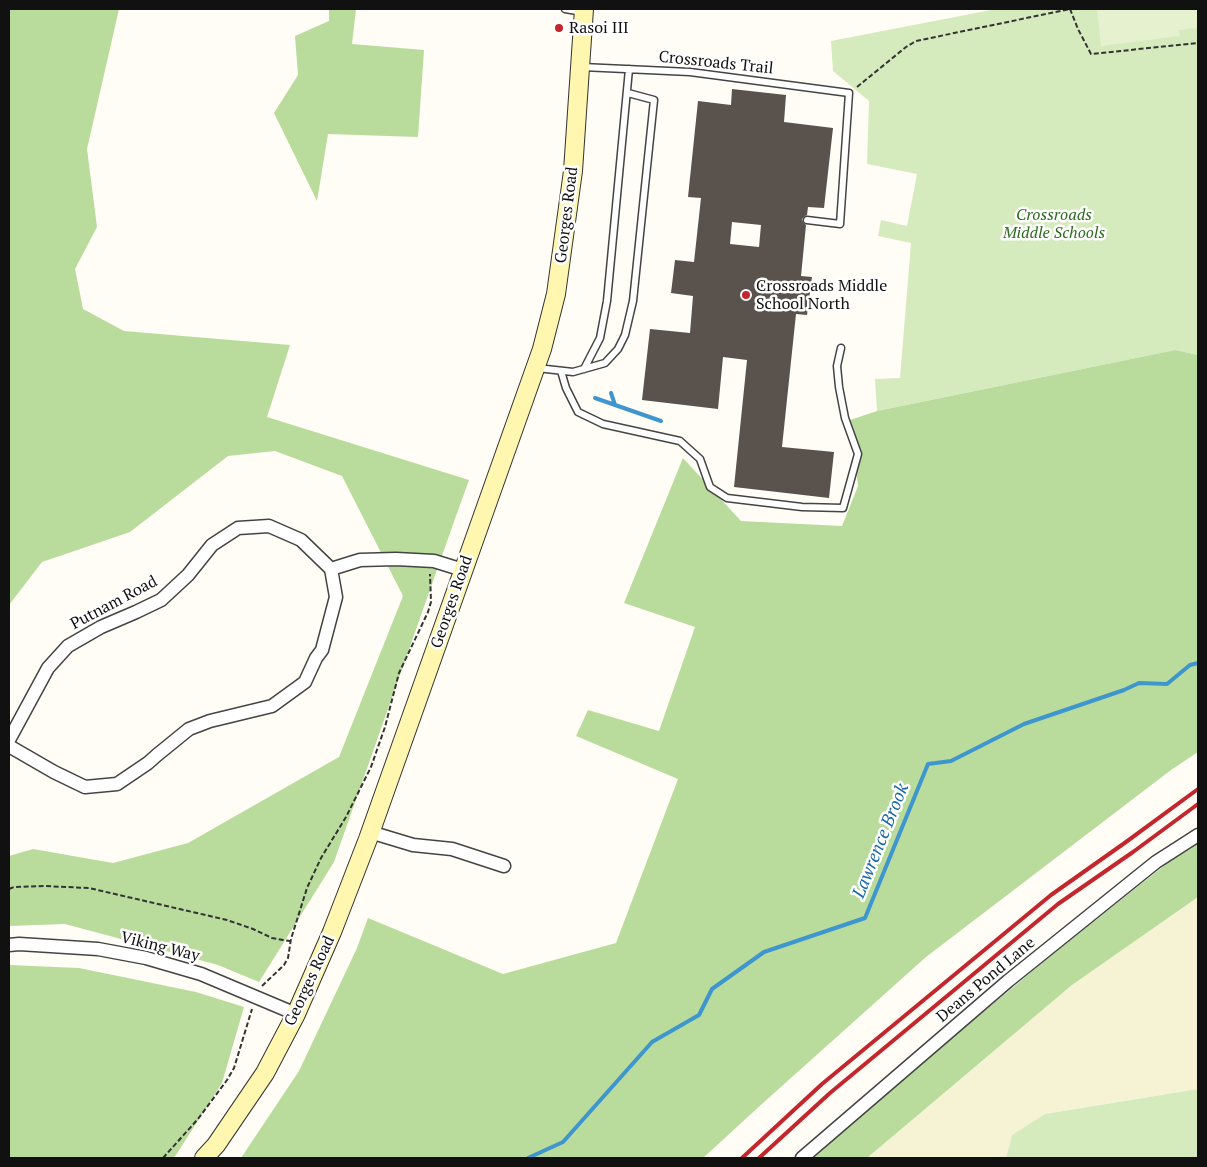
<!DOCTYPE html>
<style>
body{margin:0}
#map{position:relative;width:1207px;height:1167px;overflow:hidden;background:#fffdf5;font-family:"PT Serif",serif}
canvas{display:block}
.frame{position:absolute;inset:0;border:10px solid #111;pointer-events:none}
</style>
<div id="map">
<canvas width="1207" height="1167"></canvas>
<div class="frame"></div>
</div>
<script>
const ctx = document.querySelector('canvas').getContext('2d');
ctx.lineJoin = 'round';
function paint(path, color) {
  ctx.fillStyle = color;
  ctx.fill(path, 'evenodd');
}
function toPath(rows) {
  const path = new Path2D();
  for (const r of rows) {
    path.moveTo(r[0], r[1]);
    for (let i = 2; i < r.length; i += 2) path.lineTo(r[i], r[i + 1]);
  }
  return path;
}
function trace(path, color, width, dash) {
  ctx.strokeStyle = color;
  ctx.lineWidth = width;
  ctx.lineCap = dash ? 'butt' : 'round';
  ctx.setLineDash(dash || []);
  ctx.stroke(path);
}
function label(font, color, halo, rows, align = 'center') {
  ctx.font = font + ' "PT Serif",serif';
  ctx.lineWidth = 5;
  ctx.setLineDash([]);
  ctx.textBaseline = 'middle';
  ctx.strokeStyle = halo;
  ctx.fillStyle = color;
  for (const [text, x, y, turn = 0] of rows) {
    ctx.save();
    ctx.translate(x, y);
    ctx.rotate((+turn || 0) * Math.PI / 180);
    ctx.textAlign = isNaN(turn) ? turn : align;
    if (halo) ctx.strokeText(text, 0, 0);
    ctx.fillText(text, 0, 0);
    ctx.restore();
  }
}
paint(toPath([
 [1198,897,1198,1089,1045,1114,1012,1135,1006,1158,867,1158,1072,985]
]), '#f6f3d4');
paint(toPath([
 [996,9,1198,9,1198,355,1175,350,877,411,875,379,900,378,911,243,878,236,881,220,907,226,917,174,867,164,869,101,833,71,831,41],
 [1198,1089,1198,1158,1006,1158,1012,1135,1045,1114]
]), '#d5ebbd');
paint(toPath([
 [9,9,119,9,87,149,97,227,75,269,83,309,124,331,290,345,267,417,469,480,456,516,334,862,259,982,218,965,65,924,9,926,9,856,33,849,113,863,188,843,339,757,403,596,342,476,275,451,228,456,130,532,42,562,9,605],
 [329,9,356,9,352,44,424,50,418,137,328,134,317,201,274,113,298,75,295,36,329,21],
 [1175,350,1198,355,1198,752,1171,770,926,957,763,1103,703,1158,241,1158,299,1071,357,948,368,918,503,974,616,943,678,779,576,736,588,710,659,731,695,627,624,603,683,458,741,521,842,526,858,486,850,420,877,411],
 [1198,843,1198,897,1072,985,867,1158,814,1158,879,1099,1047,959,1180,853],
 [9,965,79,968,196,992,244,1007,222,1083,176,1155,173,1158,9,1158]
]), '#b9dc9c');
paint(toPath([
 [1097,9,1198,9,1198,28,1178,30,1180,36,1101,46]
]), '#e6f2cf');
trace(toPath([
 [611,393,615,405],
 [595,398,661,421],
 [528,1158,563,1142,652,1042,699,1015,712,989,764,952,865,918,928,764,951,761,1024,724,1124,690,1139,683,1167,684,1190,665,1198,663]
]), '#3f96cf', 4);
paint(toPath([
 [732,89,786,95,784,122,833,128,824,208,808,207,807,215,805,216,802,219,803,222,806,225,801,276,812,277,807,315,796,314,782,447,834,452,829,498,734,487,747,360,723,357,718,409,642,400,650,329,690,333,693,296,671,293,675,260,694,262,701,198,688,197,698,101,731,105],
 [732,222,761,225,759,247,730,244]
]), '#5a524d');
const lane = toPath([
 [565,9,583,12],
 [582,67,690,72,849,93,840,224,807,220],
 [537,368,573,372,605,363,618,349,625,335,633,301,654,100,628,93],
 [584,369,600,338,607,301,629,69],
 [561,371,566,388,578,412,603,424,680,441,700,459,710,487,727,498,802,507,843,508,858,454,845,418,839,387,837,366,841,348]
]);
const street = toPath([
 [331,569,360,560,396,559,434,561,463,570],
 [9,740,48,668,68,646,101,627,136,612,161,600,188,575,212,545,238,528,269,526,301,540,331,569,336,597,322,650,316,658,305,682,272,706,210,721,189,729,157,755,148,763,117,784,85,787,54,772,9,746],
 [370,832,413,845,452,849,504,866],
 [9,945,19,944,98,949,146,958,201,974,296,1014],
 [802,1158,1008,981,1156,862,1198,835]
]);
const secondary = toPath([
 [204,1158,216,1145,265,1073,296,1014,332,932,368,839,542,349,556,294,573,171,584,9]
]);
trace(lane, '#444', 9);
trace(street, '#444', 15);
trace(secondary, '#333', 20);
trace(toPath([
 [1070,9,1078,29,1091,54,1198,43],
 [857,87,906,47,916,41,1070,9],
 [9,889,14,887,44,886,89,888,227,920,253,929,272,938,283,940,290,941],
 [262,986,284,965,288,958,291,939,307,888,321,858,346,817,371,767,385,727,399,673,428,612,431,602,430,574],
 [163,1158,198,1119,227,1080,234,1068,252,1009]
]), '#333', 2, [5, 2.5]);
trace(lane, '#fff', 6);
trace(street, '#fff', 12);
trace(secondary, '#fff6b0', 18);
trace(toPath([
 [742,1158,822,1084,1051,895,1126,842,1198,789],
 [759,1158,830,1093,1058,904,1133,852,1198,804]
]), '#c4262e', 4);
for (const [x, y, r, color] of [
 [559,28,5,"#c4262e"],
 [746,295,5,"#c4262e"]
]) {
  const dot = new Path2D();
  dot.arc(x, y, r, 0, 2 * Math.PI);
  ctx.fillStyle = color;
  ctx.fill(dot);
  trace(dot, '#fff', 2);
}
label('16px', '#111', '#fff', [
 ["Rasoi III",569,28],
 ["Crossroads Middle",756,286],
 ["School North",756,304]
], 'left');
label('16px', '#111', '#fff', [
 ["Crossroads Trail",716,63,6],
 ["Georges Road",567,215,-83],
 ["Georges Road",452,602,-71],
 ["Putnam Road",114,603,-28],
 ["Viking Way",160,947,14],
 ["Deans Pond Lane",986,980,-40],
 ["Georges Road",310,981,-65]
]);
label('italic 16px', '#2f6b1f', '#fff', [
 ["Crossroads",1054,215],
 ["Middle Schools",1054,233]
]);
label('italic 18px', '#1768a6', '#fff', [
 ["Lawrence Brook",881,841,-68]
]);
</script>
